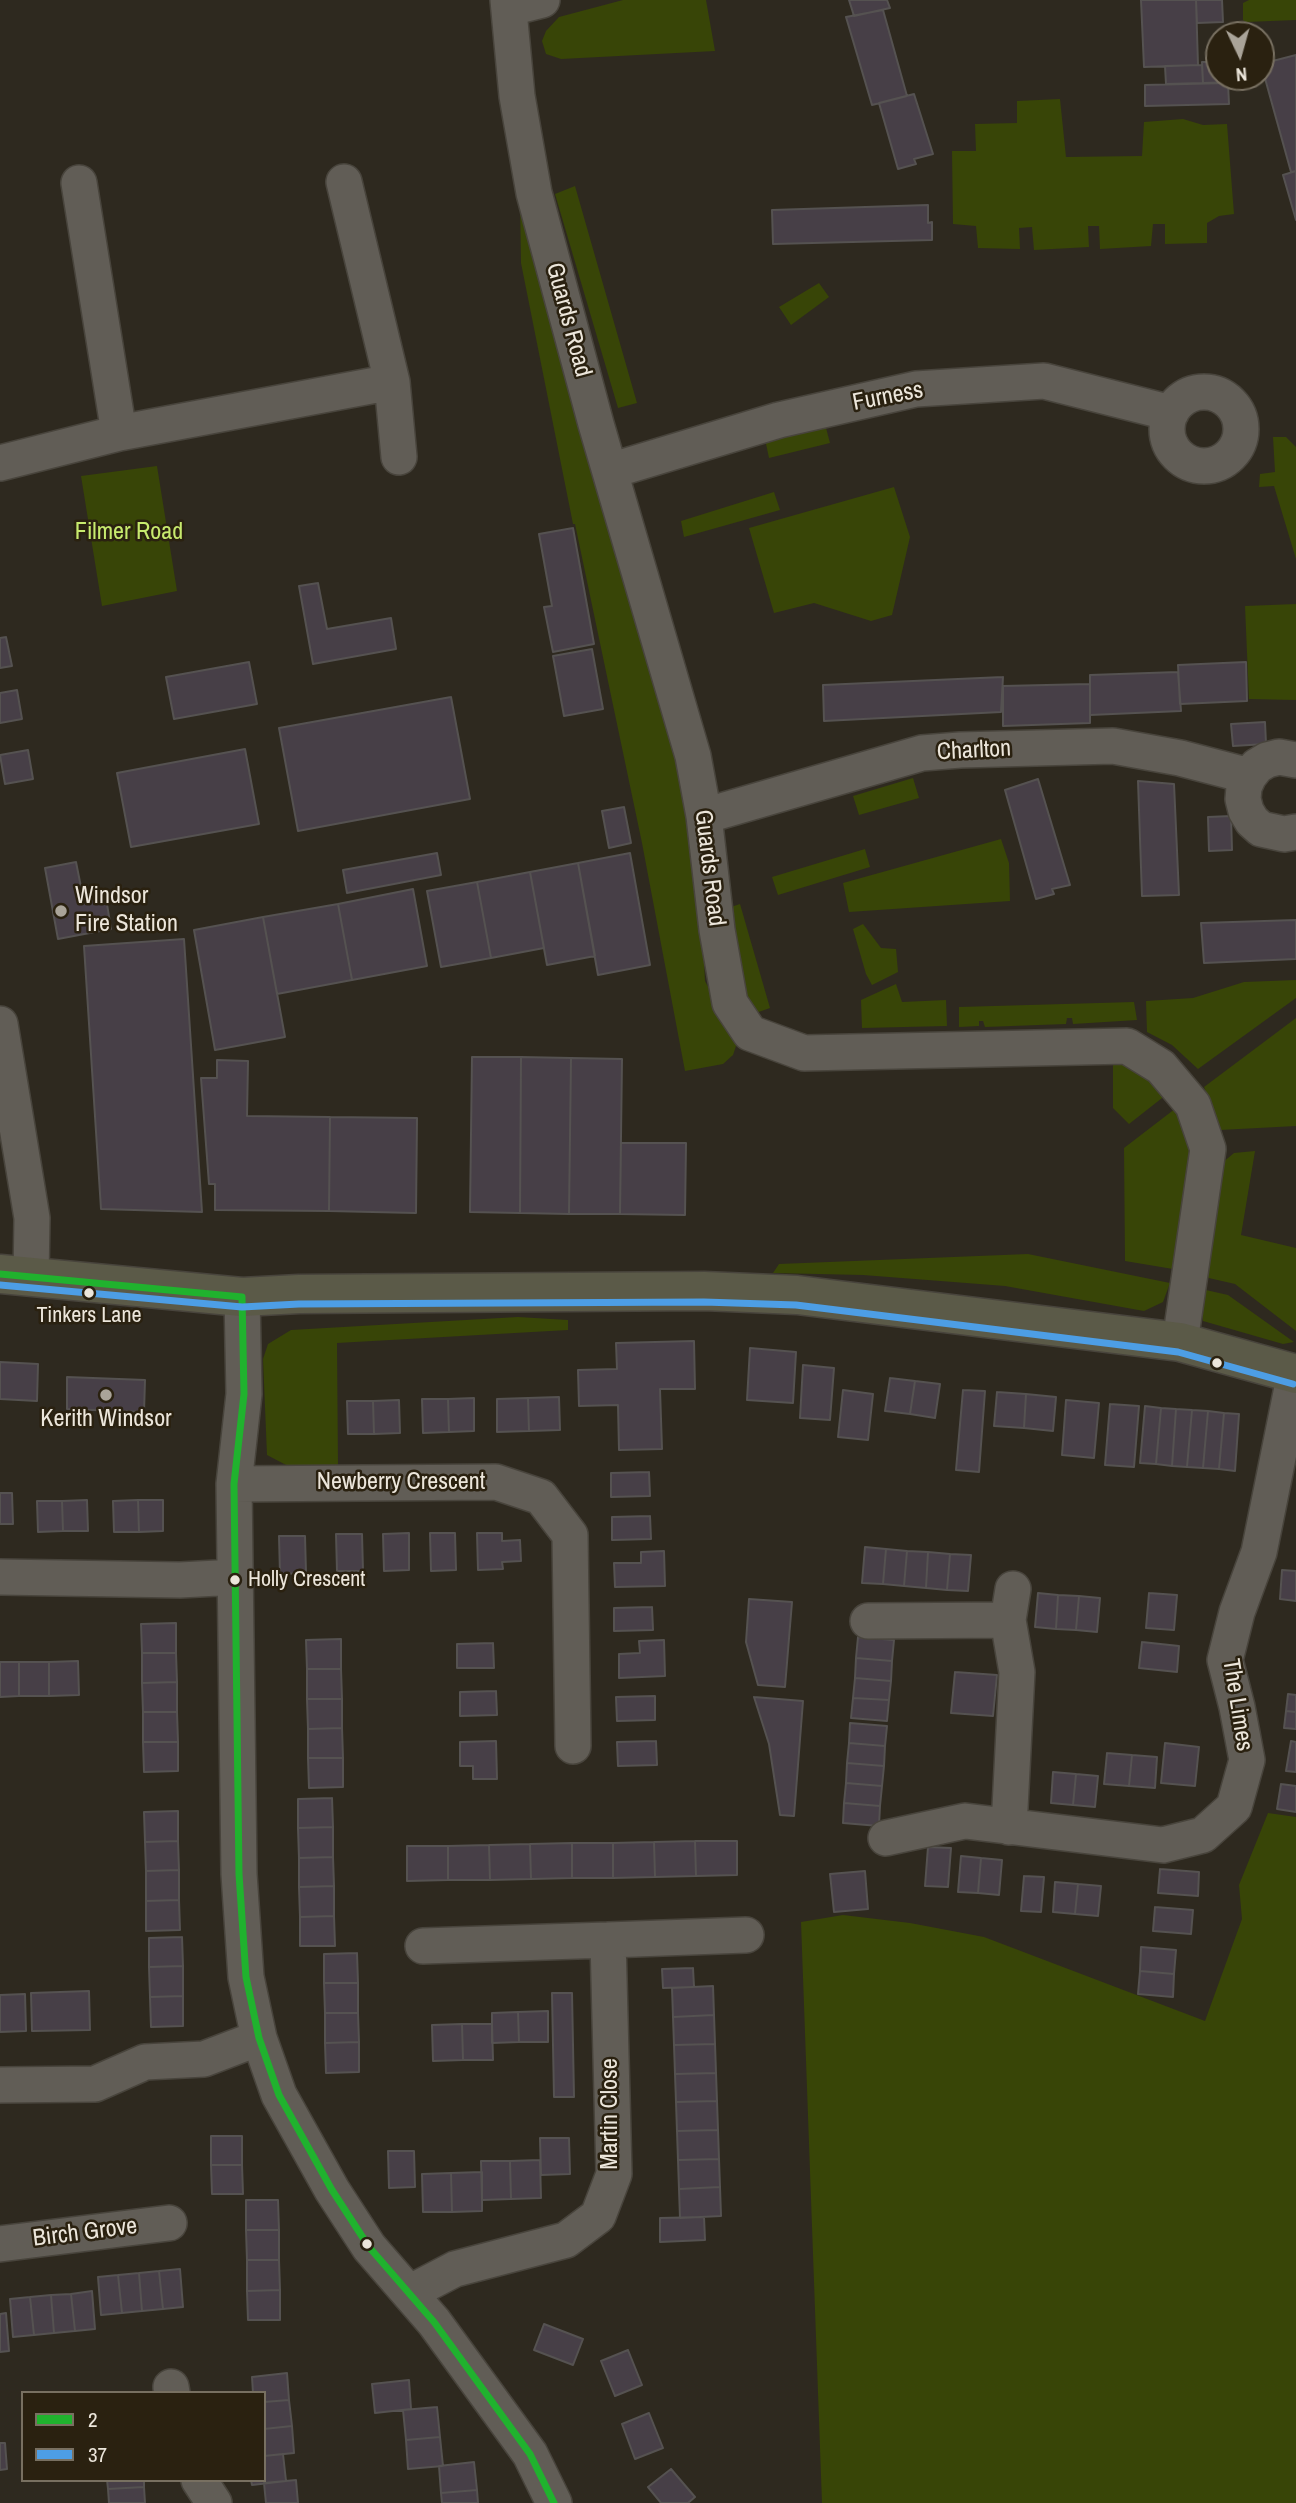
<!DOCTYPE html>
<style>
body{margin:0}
#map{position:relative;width:1296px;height:2503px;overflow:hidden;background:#2e291f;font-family:"Archivo Narrow",sans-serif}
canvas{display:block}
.legend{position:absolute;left:21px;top:2391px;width:245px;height:91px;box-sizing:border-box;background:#2a2110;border:2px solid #787061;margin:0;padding:9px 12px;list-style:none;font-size:21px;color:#ece6db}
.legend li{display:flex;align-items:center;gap:14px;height:35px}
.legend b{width:35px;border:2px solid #787061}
.north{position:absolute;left:1205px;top:21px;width:70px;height:70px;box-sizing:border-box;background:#2a2110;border:2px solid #787061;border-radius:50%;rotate:175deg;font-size:19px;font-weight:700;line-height:28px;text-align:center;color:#ece6db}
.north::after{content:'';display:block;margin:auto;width:24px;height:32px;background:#aaa499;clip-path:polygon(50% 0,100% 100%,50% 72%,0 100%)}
</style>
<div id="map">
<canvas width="1296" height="2503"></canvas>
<ul class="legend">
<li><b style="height:9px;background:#20b22e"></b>2</li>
<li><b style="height:9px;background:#4d9ee5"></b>37</li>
</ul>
<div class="north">N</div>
</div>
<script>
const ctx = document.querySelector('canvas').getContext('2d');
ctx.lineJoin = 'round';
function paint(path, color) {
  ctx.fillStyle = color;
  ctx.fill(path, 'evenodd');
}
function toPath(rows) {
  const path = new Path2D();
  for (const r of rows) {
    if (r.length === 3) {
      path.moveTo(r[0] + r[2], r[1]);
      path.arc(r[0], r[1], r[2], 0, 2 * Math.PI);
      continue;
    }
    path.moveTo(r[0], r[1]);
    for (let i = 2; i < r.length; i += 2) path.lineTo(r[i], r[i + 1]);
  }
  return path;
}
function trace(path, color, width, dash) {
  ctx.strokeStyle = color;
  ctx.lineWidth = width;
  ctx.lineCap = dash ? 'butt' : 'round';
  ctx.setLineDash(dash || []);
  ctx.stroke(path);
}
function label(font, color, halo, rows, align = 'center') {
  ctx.font = font + ' "Archivo Narrow",sans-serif';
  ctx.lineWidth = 5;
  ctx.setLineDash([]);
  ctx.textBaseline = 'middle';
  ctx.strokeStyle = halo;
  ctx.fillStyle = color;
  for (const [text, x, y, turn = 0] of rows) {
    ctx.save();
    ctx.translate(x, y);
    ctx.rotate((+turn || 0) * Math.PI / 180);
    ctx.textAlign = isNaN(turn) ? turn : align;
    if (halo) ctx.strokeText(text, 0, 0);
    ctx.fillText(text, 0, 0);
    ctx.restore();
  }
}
paint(toPath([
 [623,0,706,0,715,51,561,59,546,54,542,41,546,31,559,17],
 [1249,0,1296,0,1296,20,1246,22,1243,20,1243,3],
 [1060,99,1066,157,1142,156,1144,122,1183,119,1203,125,1227,124,1234,214,1219,216,1207,223,1207,243,1165,244,1165,224,1153,224,1151,246,1100,249,1099,226,1088,226,1089,247,1034,250,1032,227,1019,228,1020,249,978,248,976,226,953,224,952,151,976,151,975,124,1017,123,1017,101],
 [575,186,637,403,618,408,555,194],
 [520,199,697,831,705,981,737,1043,733,1055,723,1064,685,1071,642,843,575,524,573,524,521,263],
 [819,283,829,297,791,325,779,307],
 [825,424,830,443,769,458,765,439],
 [1273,437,1286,437,1296,447,1296,559,1274,486,1259,487,1260,474,1275,472],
 [157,466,177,591,102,606,81,476],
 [894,487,910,537,892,615,871,621,814,603,774,613,749,528],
 [774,492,780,510,684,537,681,521],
 [1296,604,1296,700,1249,699,1245,606],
 [913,778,919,798,859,815,853,796],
 [1001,839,1009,863,1010,901,849,912,843,883],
 [865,849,870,867,778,895,772,877],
 [740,904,770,1008,753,1014,732,984,728,908],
 [863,924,881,948,896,949,898,972,872,985,866,974,853,929],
 [1296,980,1296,998,1198,1069,1172,1045,1147,1032,1146,1001,1193,998,1244,982],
 [896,984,902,1002,946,1000,947,1026,862,1028,861,1000],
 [1134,1002,1137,1020,1073,1024,1072,1018,1067,1018,1066,1024,985,1027,983,1021,979,1021,979,1026,959,1027,959,1007],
 [1296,1018,1296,1126,1220,1130,1204,1087],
 [1113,1058,1171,1091,1129,1124,1113,1108],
 [1180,1105,1196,1161,1173,1269,1125,1261,1124,1148],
 [1255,1151,1241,1235,1296,1248,1296,1331,1235,1284,1200,1276,1222,1163,1234,1153],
 [1028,1254,1170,1283,1163,1302,1144,1311,1005,1286,863,1275,773,1273,779,1264],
 [1197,1288,1228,1295,1294,1342,1283,1344,1203,1321],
 [518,1317,568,1320,568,1330,337,1343,338,1466,290,1467,267,1455,263,1359,268,1344,291,1330],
 [1268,1813,1296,1817,1296,2503,822,2503,801,1922,843,1915,910,1923,984,1937,1205,2021,1242,1919,1239,1885]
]), '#384507');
const building = toPath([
 [849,0,887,0,890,8,854,16,849,0],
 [1141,0,1196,0,1198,65,1144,67,1141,0],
 [1196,0,1222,0,1223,22,1197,23,1196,0],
 [883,10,907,96,872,105,846,17,883,10],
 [1296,55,1296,171,1291,172,1261,64,1296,55],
 [1202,62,1219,62,1219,77,1232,77,1232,82,1203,83,1202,62],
 [1202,65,1203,83,1166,84,1165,66,1202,65],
 [1228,83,1229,104,1145,106,1145,85,1228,83],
 [914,94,933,154,914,159,916,164,898,169,879,103,914,94],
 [1296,171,1296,220,1283,175,1296,171],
 [928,205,928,223,932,222,932,240,773,244,772,210,928,205],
 [573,528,594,644,553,652,544,607,552,606,539,534,573,528],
 [318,583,327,629,391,618,396,649,313,664,299,586,318,583],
 [6,637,12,666,0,668,0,638,6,637],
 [592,649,603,709,564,716,553,656,592,649],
 [249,662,257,704,174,719,166,677,249,662],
 [1246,662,1247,701,1180,704,1178,665,1246,662],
 [1178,672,1181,711,1090,715,1090,675,1178,672],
 [1003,677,1001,712,824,721,823,685,1003,677],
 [1090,684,1090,723,1003,726,1003,686,1090,684],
 [17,690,22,719,0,723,0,693,17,690],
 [451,697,470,799,298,831,279,728,451,697],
 [1265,722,1266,744,1233,746,1231,724,1265,722],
 [245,749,259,824,131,847,117,773,245,749],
 [28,750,33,779,5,784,0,755,28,750],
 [1038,779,1070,885,1052,889,1054,894,1036,899,1005,790,1038,779],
 [1138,781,1174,784,1179,895,1142,896,1138,781],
 [624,807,631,843,609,848,602,811,624,807],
 [1231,816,1232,850,1209,851,1208,817,1231,816],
 [437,853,441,875,347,893,343,870,437,853],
 [630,853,650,965,598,975,578,863,630,853],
 [76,862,84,902,106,898,111,929,58,939,45,868,76,862],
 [578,863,595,956,547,965,530,872,578,863],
 [530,872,544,948,491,958,477,882,530,872],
 [477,882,491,958,441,967,427,891,477,882],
 [413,889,427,966,352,980,338,904,413,889],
 [338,904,352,980,277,994,263,917,338,904],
 [263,917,285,1037,215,1050,194,930,263,917],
 [1296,920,1296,959,1204,963,1201,923,1296,920],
 [184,939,202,1212,101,1209,84,946,184,939],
 [472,1057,521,1057,520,1213,470,1212,472,1057],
 [521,1057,571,1058,569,1214,520,1213,521,1057],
 [571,1058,622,1059,620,1214,569,1214,571,1058],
 [217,1060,248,1061,247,1116,330,1117,329,1211,215,1210,215,1184,209,1184,201,1078,217,1078,217,1060],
 [330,1117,417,1118,416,1213,329,1211,330,1117],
 [621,1143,686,1143,685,1215,620,1214,621,1143],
 [694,1341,695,1389,660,1389,662,1449,619,1450,618,1405,579,1406,578,1370,617,1369,616,1343,694,1341],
 [750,1348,796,1352,793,1403,747,1400,750,1348],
 [0,1362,38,1364,37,1401,0,1399,0,1362],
 [803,1365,834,1368,830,1420,800,1418,803,1365],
 [67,1377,145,1380,144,1412,67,1409,67,1377],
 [890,1378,915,1381,910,1414,885,1411,890,1378],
 [915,1381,940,1384,935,1418,910,1414,915,1381],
 [843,1390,873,1394,868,1440,838,1437,843,1390],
 [963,1390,985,1391,979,1472,956,1470,963,1390],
 [997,1392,1026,1394,1024,1428,994,1426,997,1392],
 [1026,1394,1056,1397,1053,1431,1024,1428,1026,1394],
 [559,1397,560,1430,529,1431,528,1398,559,1397],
 [474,1398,474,1431,449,1432,448,1399,474,1398],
 [528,1398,529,1431,497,1432,497,1399,528,1398],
 [422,1399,448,1399,449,1432,423,1433,422,1399],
 [399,1400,400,1433,374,1434,373,1401,399,1400],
 [1066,1400,1099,1403,1094,1458,1062,1455,1066,1400],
 [347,1401,373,1401,374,1434,348,1434,347,1401],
 [1110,1404,1139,1406,1134,1467,1105,1465,1110,1404],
 [1145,1406,1161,1408,1156,1464,1140,1463,1145,1406],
 [1161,1408,1176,1409,1172,1466,1156,1464,1161,1408],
 [1176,1409,1192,1410,1187,1467,1172,1466,1176,1409],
 [1192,1410,1208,1411,1203,1468,1187,1467,1192,1410],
 [1208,1411,1224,1413,1219,1469,1203,1468,1208,1411],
 [1224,1413,1239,1414,1235,1471,1219,1469,1224,1413],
 [649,1472,650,1496,611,1497,611,1473,649,1472],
 [0,1493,12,1493,13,1524,0,1524,0,1493],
 [87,1500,88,1531,63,1531,62,1501,87,1500],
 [138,1500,163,1500,163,1531,139,1532,138,1500],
 [138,1500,139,1532,114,1532,113,1501,138,1500],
 [37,1501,62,1501,63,1531,38,1532,37,1501],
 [650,1516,651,1539,612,1540,612,1517,650,1516],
 [409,1533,409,1570,384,1571,383,1534,409,1533],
 [430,1533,455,1533,456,1570,431,1571,430,1533],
 [477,1533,502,1533,502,1541,520,1540,521,1561,502,1562,503,1569,478,1570,477,1533],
 [336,1534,362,1534,363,1571,337,1571,336,1534],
 [279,1536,305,1536,306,1573,280,1574,279,1536],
 [865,1547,886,1549,883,1584,862,1583,865,1547],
 [886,1549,907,1551,904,1586,883,1584,886,1549],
 [664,1551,665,1586,615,1587,614,1563,641,1563,641,1552,664,1551],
 [907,1551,928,1552,926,1588,904,1586,907,1551],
 [928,1552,950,1554,947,1590,926,1588,928,1552],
 [950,1554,971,1555,968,1591,947,1590,950,1554],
 [1282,1570,1296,1571,1296,1601,1280,1599,1282,1570],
 [1038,1593,1058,1595,1056,1629,1035,1627,1038,1593],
 [1149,1593,1177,1595,1174,1630,1146,1628,1149,1593],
 [1058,1595,1079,1596,1076,1630,1056,1629,1058,1595],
 [1079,1596,1100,1598,1097,1632,1076,1630,1079,1596],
 [749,1599,792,1602,785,1687,758,1685,746,1642,749,1599],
 [652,1607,653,1630,614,1631,614,1608,652,1607],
 [176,1623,176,1653,142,1653,141,1624,176,1623],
 [858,1637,894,1640,892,1661,856,1658,858,1637],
 [341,1639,341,1669,307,1669,306,1640,341,1639],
 [664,1640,665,1676,619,1678,619,1654,640,1653,639,1641,664,1640],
 [1142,1642,1179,1646,1177,1672,1139,1668,1142,1642],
 [493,1643,494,1668,457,1668,457,1644,493,1643],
 [142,1653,176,1653,177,1682,142,1683,142,1653],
 [856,1658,892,1661,891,1681,855,1678,856,1658],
 [78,1661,79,1695,49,1696,49,1662,78,1661],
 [0,1662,19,1662,19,1696,0,1697,0,1662],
 [19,1662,49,1662,49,1696,19,1696,19,1662],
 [307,1669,341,1669,342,1699,307,1699,307,1669],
 [955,1672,997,1675,993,1716,951,1713,955,1672],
 [855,1678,891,1681,889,1700,853,1698,855,1678],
 [177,1682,177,1712,143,1712,142,1683,177,1682],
 [496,1691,497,1715,460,1716,460,1692,496,1691],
 [1288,1694,1296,1695,1296,1712,1286,1711,1288,1694],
 [655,1696,655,1720,617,1721,616,1697,655,1696],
 [754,1697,803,1701,794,1816,780,1815,769,1744,754,1697],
 [853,1698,889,1700,887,1721,851,1718,853,1698],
 [307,1699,342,1699,342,1728,308,1729,307,1699],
 [1286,1711,1296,1712,1296,1729,1284,1728,1286,1711],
 [143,1712,177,1712,178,1742,143,1742,143,1712],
 [850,1723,887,1726,885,1746,849,1743,850,1723],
 [342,1728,343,1758,308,1758,308,1729,342,1728],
 [496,1741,497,1779,473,1779,473,1766,460,1766,460,1742,496,1741],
 [656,1741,657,1765,618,1766,617,1742,656,1741],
 [1291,1741,1296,1742,1296,1772,1286,1771,1291,1741],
 [143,1742,178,1742,178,1771,144,1772,143,1742],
 [849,1743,885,1746,884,1766,847,1763,849,1743],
 [1165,1743,1199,1747,1195,1786,1161,1783,1165,1743],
 [1107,1753,1132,1755,1129,1786,1104,1784,1107,1753],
 [1132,1755,1157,1757,1155,1788,1129,1786,1132,1755],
 [308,1758,343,1758,343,1787,309,1788,308,1758],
 [847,1763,884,1766,882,1786,846,1783,847,1763],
 [1053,1772,1076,1774,1073,1805,1051,1803,1053,1772],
 [1076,1774,1098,1776,1095,1807,1073,1805,1076,1774],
 [846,1783,882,1786,880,1806,844,1803,846,1783],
 [1281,1784,1296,1786,1296,1812,1277,1809,1281,1784],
 [332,1798,333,1827,298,1828,298,1799,332,1798],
 [844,1803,880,1806,879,1826,843,1823,844,1803],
 [178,1811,178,1841,145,1842,144,1812,178,1811],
 [333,1827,333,1857,299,1858,298,1828,333,1827],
 [178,1841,179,1870,146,1871,145,1842,178,1841],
 [695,1841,696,1876,655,1877,654,1842,695,1841],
 [695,1841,737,1841,737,1875,696,1876,695,1841],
 [654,1842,655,1877,613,1878,613,1843,654,1842],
 [572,1843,572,1878,531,1879,530,1844,572,1843],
 [572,1843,613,1843,613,1878,572,1878,572,1843],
 [530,1844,531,1879,490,1880,489,1845,530,1844],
 [489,1845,490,1880,448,1880,448,1846,489,1845],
 [407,1846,448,1846,448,1880,407,1881,407,1846],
 [928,1847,951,1848,948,1887,925,1886,928,1847],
 [961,1856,981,1858,978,1893,958,1892,961,1856],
 [333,1857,334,1886,299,1887,299,1858,333,1857],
 [981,1858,1002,1860,999,1895,978,1893,981,1858],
 [1160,1869,1199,1872,1198,1896,1158,1893,1160,1869],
 [179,1870,179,1900,146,1901,146,1871,179,1870],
 [865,1871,868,1909,834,1912,830,1874,865,1871],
 [1024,1876,1044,1877,1041,1912,1021,1911,1024,1876],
 [1055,1882,1078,1884,1075,1914,1053,1912,1055,1882],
 [1078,1884,1101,1886,1098,1916,1075,1914,1078,1884],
 [334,1886,334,1916,300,1917,299,1887,334,1886],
 [179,1900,180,1930,146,1931,146,1901,179,1900],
 [1155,1907,1193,1910,1191,1934,1153,1931,1155,1907],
 [334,1916,335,1946,300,1946,300,1917,334,1916],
 [182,1937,183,1966,149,1967,149,1938,182,1937],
 [1141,1947,1176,1950,1174,1974,1140,1971,1141,1947],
 [357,1953,358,1983,324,1983,324,1954,357,1953],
 [183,1966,183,1996,150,1997,149,1967,183,1966],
 [693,1968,694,1987,663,1988,662,1969,693,1968],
 [1140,1971,1174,1974,1173,1997,1138,1994,1140,1971],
 [324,1983,358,1983,358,2013,325,2013,324,1983],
 [713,1986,714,2015,673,2017,672,1988,713,1986],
 [89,1991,90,2030,32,2031,31,1993,89,1991],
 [552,1993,572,1993,574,2097,554,2097,552,1993],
 [25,1994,26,2031,0,2032,0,1995,25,1994],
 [183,1996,183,2026,151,2027,150,1997,183,1996],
 [548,2011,548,2042,519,2042,518,2012,548,2011],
 [518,2012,519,2042,492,2043,492,2013,518,2012],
 [325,2013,358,2013,359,2042,325,2043,325,2013],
 [714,2015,715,2044,674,2045,673,2017,714,2015],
 [462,2024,463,2060,433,2061,432,2025,462,2024],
 [462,2024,492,2024,493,2060,463,2060,462,2024],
 [359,2042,359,2072,326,2073,325,2043,359,2042],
 [715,2044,716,2073,675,2074,674,2045,715,2044],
 [716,2073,717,2101,676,2102,675,2074,716,2073],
 [717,2101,718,2130,677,2131,676,2102,717,2101],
 [718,2130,719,2159,678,2160,677,2131,718,2130],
 [211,2136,242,2136,242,2165,211,2165,211,2136],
 [540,2138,569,2138,570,2174,541,2175,540,2138],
 [388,2151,414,2151,415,2187,389,2188,388,2151],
 [719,2159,720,2187,679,2189,678,2160,719,2159],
 [540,2160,541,2198,511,2199,510,2161,540,2160],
 [481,2161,510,2161,511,2199,482,2200,481,2161],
 [211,2165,242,2165,243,2194,212,2194,211,2165],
 [482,2172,482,2211,452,2212,451,2173,482,2172],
 [451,2173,452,2212,423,2212,422,2174,451,2173],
 [720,2187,721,2216,680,2218,679,2189,720,2187],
 [246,2200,278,2200,279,2230,246,2230,246,2200],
 [704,2217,705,2240,660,2242,660,2218,704,2217],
 [246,2230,279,2230,279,2260,247,2260,246,2230],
 [247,2260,279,2260,280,2290,247,2291,247,2260],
 [180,2269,183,2307,163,2309,159,2271,180,2269],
 [159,2271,163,2309,142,2311,139,2273,159,2271],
 [139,2273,142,2311,122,2313,118,2275,139,2273],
 [118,2275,122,2313,101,2315,98,2277,118,2275],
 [280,2290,280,2320,248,2320,247,2291,280,2290],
 [92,2291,95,2329,75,2331,71,2294,92,2291],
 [71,2294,75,2331,54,2333,51,2295,71,2294],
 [51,2295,54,2333,34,2335,30,2297,51,2295],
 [30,2297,34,2335,13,2337,10,2299,30,2297],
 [6,2313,9,2351,0,2352,0,2314,6,2313],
 [544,2324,583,2339,573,2365,534,2350,544,2324],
 [628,2350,642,2385,615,2396,601,2361,628,2350],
 [287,2373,289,2400,264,2402,264,2393,253,2393,252,2377,287,2373],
 [409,2380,411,2409,375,2413,372,2384,409,2380],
 [289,2400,292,2426,264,2429,264,2402,289,2400],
 [437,2407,440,2437,406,2440,403,2410,437,2407],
 [649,2413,663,2448,635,2459,622,2424,649,2413],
 [292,2426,294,2453,264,2456,264,2429,292,2426],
 [440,2437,443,2466,408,2469,406,2440,440,2437],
 [0,2443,5,2443,7,2469,0,2470,0,2443],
 [283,2454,286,2481,252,2485,251,2480,264,2480,264,2456,283,2454],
 [474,2462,477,2490,441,2493,439,2466,474,2462],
 [671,2469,695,2497,688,2503,661,2503,648,2487,671,2469],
 [107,2480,144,2480,144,2487,108,2489,107,2480],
 [296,2480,298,2503,266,2503,264,2483,296,2480],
 [144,2487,145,2503,109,2503,108,2489,144,2487],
 [477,2490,478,2503,442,2503,441,2493,477,2490]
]);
paint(building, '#473f47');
trace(building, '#555251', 2);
const minor = toPath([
 [508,0,517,96,534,193,596,424,693,756,704,816,717,930,730,1003,750,1033,804,1053,1127,1046,1161,1067,1193,1105,1208,1149,1180,1342],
 [510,8,542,0],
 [344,182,392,382,399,457],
 [79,183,119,433],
 [1204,429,37],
 [0,463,119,433,392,382],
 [610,471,779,420,916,389,1044,381,1171,413],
 [1296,760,1279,757,1267,760,1257,766,1249,776,1244,787,1243,799,1246,811,1252,821,1261,829,1284,834,1296,832],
 [704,816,922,753,960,750,1113,746,1180,758,1249,776],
 [0,1024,32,1218,31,1277],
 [242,1297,244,1394,234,1484,239,1874,246,1977,259,2038,279,2095,332,2190,369,2247,434,2322,530,2454,554,2503],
 [234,1484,496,1482,541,1497,570,1535,573,1746],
 [0,1577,180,1580,237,1577],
 [868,1621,1008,1620],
 [1009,1827,1017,1672,1008,1620,1013,1589],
 [886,1838,965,1821,1163,1845,1203,1835,1234,1807,1247,1760,1237,1707,1225,1660,1237,1612,1259,1552,1295,1373],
 [423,1946,608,1940],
 [0,2085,95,2084,145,2062,204,2059,259,2038],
 [0,2244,169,2223],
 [409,2293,455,2269,566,2240,598,2216,614,2174,608,1940,746,1935],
 [171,2387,172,2393],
 [199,2480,214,2503]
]);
const major = toPath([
 [0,1274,242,1297,299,1294,704,1291,797,1295,1180,1342,1296,1374]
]);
trace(minor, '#48443c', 38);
trace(major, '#48443c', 41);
trace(minor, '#615d56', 35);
trace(major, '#5b5a48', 38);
trace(toPath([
 [0,1274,242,1297],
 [242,1297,244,1394,234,1484,239,1874,246,1977,259,2038,279,2095,332,2190,369,2247,434,2322,530,2454,554,2503]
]), '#20b22e', 7);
trace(toPath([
 [0,1285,242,1307,299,1304,704,1302,796,1305,1178,1352,1293,1384]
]), '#4d9ee5', 7);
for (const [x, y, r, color] of [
 [61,911,7,"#aaa499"],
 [89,1293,6,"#ece6db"],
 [1217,1363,6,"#ece6db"],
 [106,1395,7,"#aaa499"],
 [235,1580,6,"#ece6db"],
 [367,2244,6,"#ece6db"]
]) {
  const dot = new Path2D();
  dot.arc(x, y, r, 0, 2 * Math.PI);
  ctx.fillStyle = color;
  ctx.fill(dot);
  trace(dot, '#2a2110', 2.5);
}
label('22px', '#ece6db', '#2a2110', [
 ["Tinkers Lane",89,1316],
 ["Holly Crescent",248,1580,"left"]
]);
label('24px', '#ece6db', '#2a2110', [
 ["Guards Road",568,320,75],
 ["Furness",888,397,-11],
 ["Charlton",974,751,-3],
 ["Guards Road",709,868,83],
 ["Newberry Crescent",401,1483],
 ["The Limes",1237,1705,81],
 ["Martin Close",611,2114,-90],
 ["Birch Grove",85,2233,-7]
]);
label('24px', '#c7ea6e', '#2a2110', [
 ["Filmer Road",129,533]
]);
label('24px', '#ece6db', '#2a2110', [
 ["Windsor",75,897],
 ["Fire Station",75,925],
 ["Kerith Windsor",106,1420,"center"]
], 'left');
</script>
